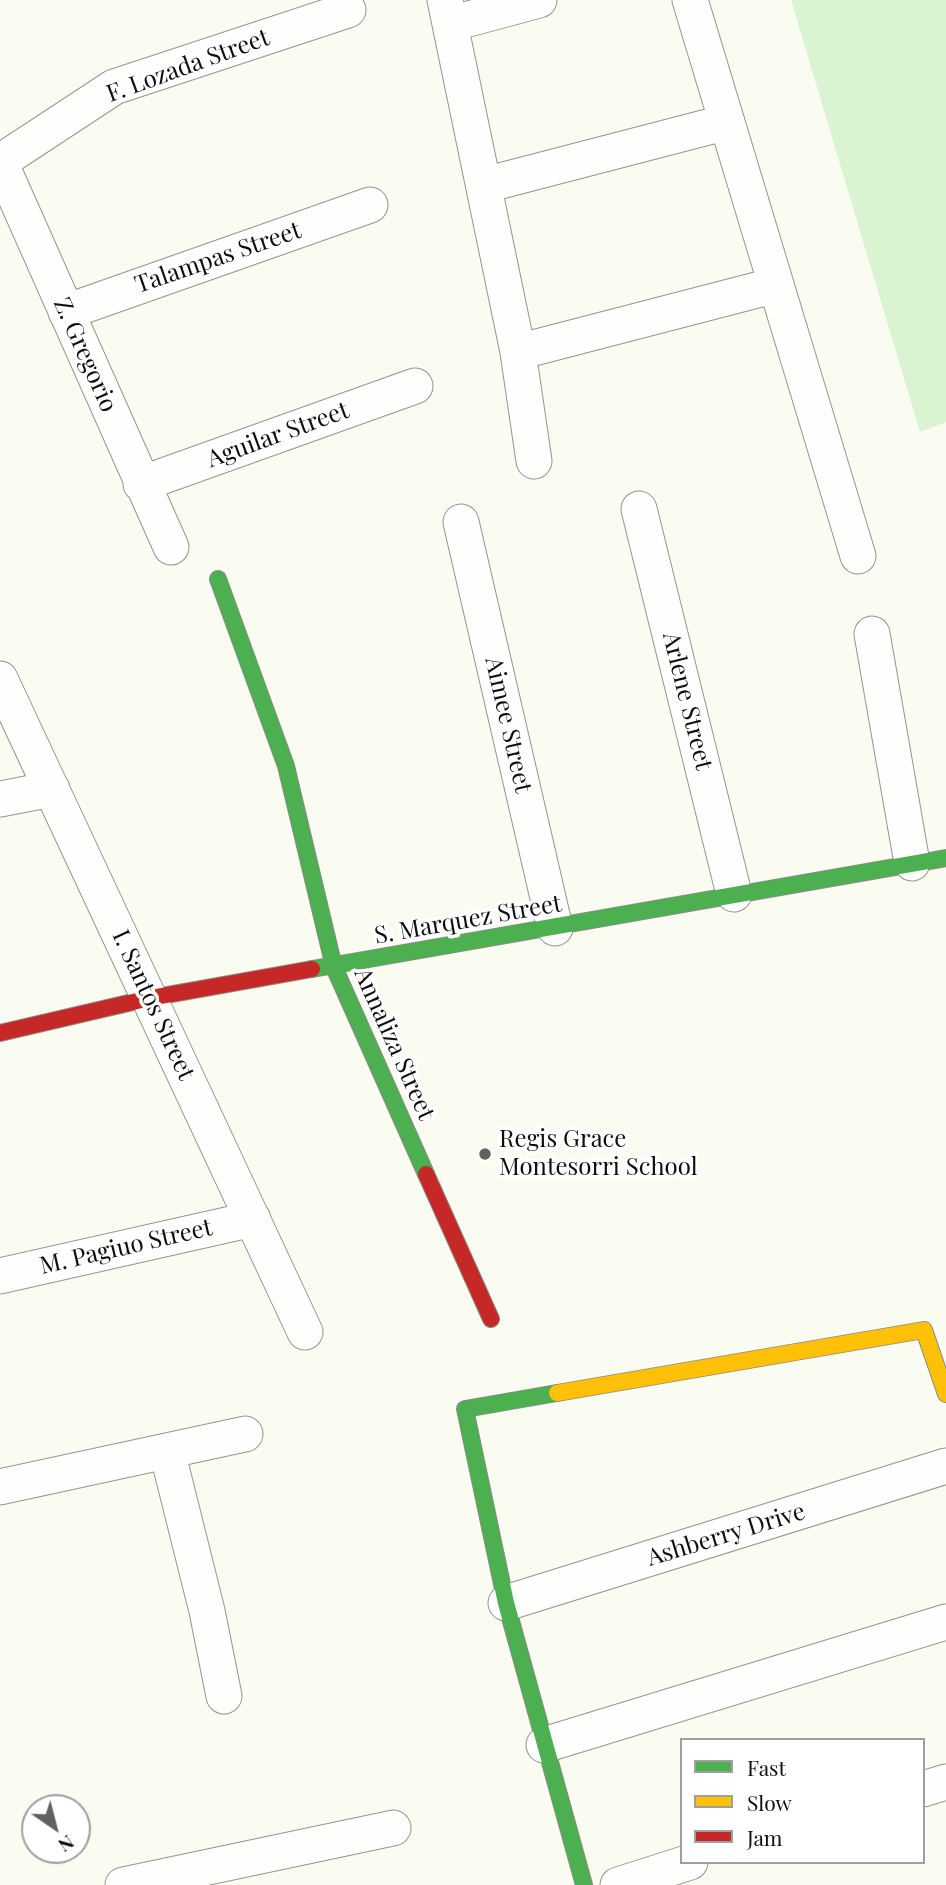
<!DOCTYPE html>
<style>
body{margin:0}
#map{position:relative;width:946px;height:1885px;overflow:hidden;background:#fafcf2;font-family:"Playfair Display",serif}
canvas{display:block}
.legend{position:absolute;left:680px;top:1738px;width:245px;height:126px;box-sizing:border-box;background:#fff;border:2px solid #9f9f9f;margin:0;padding:9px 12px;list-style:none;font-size:21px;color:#0e0e0e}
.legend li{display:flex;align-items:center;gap:14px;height:35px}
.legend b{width:35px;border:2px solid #9f9f9f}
.north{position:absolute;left:21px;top:1794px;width:70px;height:70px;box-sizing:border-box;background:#fff;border:2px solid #9f9f9f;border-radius:50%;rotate:145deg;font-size:19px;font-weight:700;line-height:28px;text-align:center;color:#0e0e0e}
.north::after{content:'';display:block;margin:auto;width:24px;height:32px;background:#61615e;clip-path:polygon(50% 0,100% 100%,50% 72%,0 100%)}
</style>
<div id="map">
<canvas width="946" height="1885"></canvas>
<ul class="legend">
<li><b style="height:9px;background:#4caf50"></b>Fast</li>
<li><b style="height:9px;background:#ffc107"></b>Slow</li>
<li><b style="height:9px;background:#c62828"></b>Jam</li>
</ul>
<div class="north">N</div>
</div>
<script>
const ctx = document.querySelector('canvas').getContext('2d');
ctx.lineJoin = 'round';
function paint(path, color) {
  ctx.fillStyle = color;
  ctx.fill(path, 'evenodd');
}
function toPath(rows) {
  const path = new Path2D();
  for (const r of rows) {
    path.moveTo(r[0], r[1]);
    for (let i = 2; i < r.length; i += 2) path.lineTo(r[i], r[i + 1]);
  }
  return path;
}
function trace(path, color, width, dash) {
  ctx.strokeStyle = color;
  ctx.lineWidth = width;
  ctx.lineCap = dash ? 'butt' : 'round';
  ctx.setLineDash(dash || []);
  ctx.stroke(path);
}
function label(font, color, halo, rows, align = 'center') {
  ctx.font = font + ' "Playfair Display",serif';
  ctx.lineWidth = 7;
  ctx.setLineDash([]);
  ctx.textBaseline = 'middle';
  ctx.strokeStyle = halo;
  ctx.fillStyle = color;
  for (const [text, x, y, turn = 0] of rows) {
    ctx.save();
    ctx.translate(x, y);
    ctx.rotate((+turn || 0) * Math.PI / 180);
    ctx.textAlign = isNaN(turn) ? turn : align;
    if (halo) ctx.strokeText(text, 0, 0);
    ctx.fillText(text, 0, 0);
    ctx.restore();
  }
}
paint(toPath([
 [791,0,946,0,946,422,920,432]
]), '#daf3d1');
const street = toPath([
 [445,0,518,352],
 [690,0,858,556],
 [450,24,539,0],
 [0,162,171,547],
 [0,162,114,87,348,10],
 [485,185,727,122],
 [66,312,370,205],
 [534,461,518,352,776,285],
 [141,484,415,386],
 [639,509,734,894],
 [461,522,555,928],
 [872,634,912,863],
 [0,679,305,1332],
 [0,799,52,789],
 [0,1276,253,1219],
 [167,1451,207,1611,224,1696],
 [0,1487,245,1434],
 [506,1603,946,1466],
 [544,1745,946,1622],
 [923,1789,946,1782],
 [123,1885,393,1828],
 [618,1885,690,1862]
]);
const fast = toPath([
 [218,579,286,766,334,967,426,1174],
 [312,969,946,858],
 [557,1393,465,1409,506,1603,584,1885]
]);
const slow = toPath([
 [557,1393,924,1330,946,1394]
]);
const jam = toPath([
 [0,1033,150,998,312,969],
 [426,1174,491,1319]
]);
trace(street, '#949591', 37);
trace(fast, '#8b8c87', 18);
trace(slow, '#8b8c87', 18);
trace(jam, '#8b8c87', 18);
trace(street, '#fefffd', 35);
trace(fast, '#4caf50', 16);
trace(slow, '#ffc107', 16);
trace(jam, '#c62828', 16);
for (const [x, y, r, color] of [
 [485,1154,7,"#61615e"]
]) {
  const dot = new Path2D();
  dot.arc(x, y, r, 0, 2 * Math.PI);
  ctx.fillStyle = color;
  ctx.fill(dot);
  trace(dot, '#fff', 2.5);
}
label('24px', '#0e0e0e', '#fff', [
 ["F. Lozada Street",188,66,-20],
 ["Talampas Street",218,258,-19],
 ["Z. Gregorio",85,355,66],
 ["Aguilar Street",278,435,-20],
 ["Arlene Street",687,701,76],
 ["Aimee Street",508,725,77],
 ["S. Marquez Street",468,920,-10],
 ["I. Santos Street",153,1005,65],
 ["Annaliza Street",394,1044,66],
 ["M. Pagiuo Street",126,1247,-13],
 ["Ashberry Drive",726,1535,-17]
]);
label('24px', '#0e0e0e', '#fff', [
 ["Regis Grace",499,1140],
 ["Montesorri School",499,1168]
], 'left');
</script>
